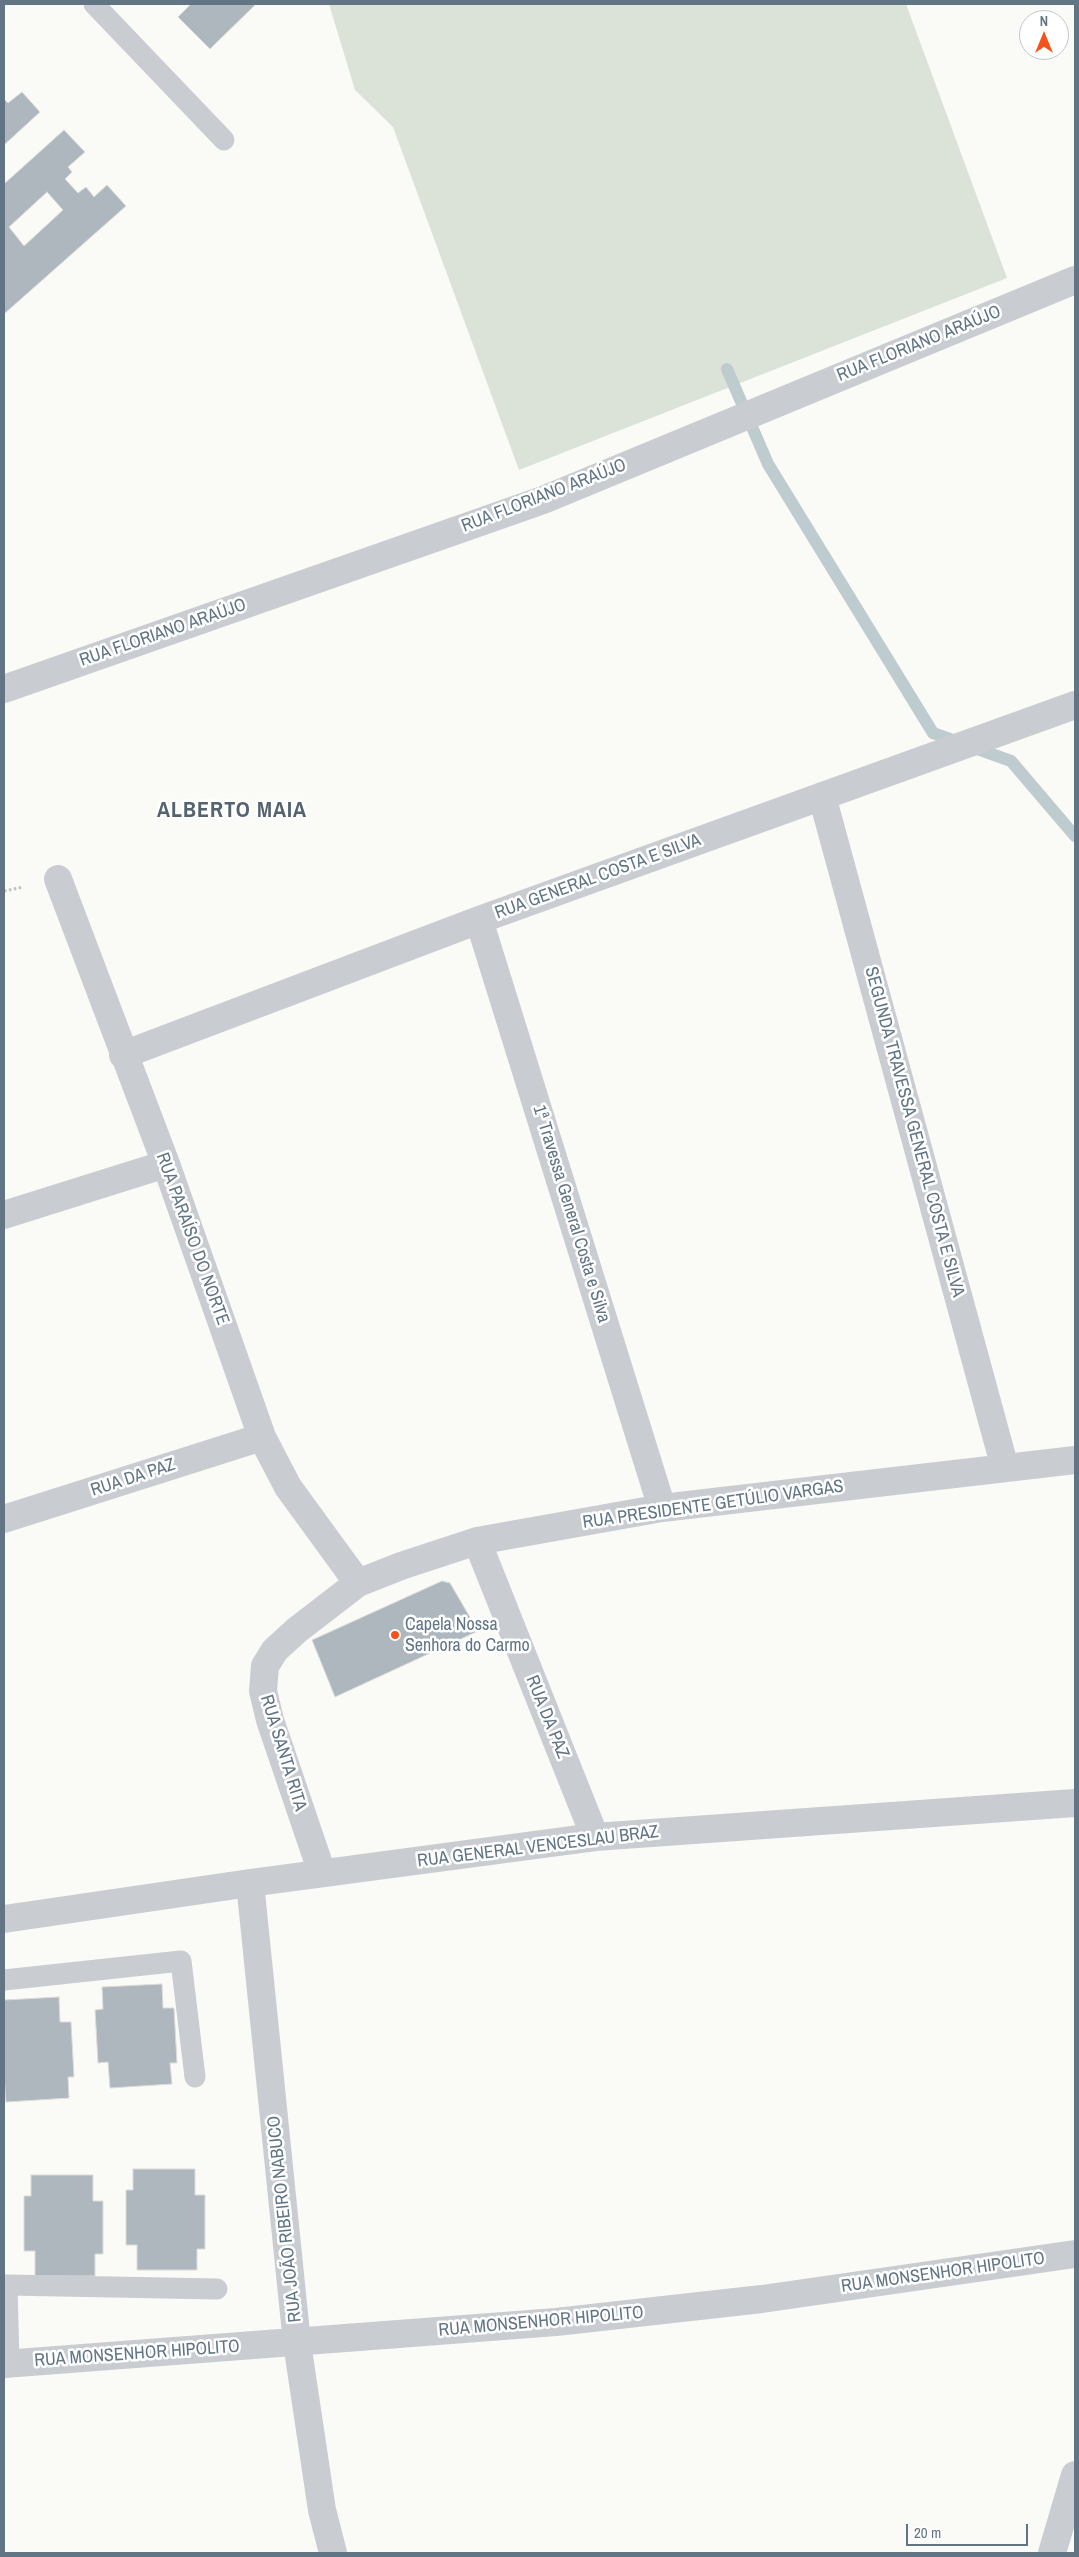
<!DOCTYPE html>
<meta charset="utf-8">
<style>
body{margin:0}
#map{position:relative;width:1079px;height:2557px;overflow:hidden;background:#fafaf7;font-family:"Archivo Narrow",sans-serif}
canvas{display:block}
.frame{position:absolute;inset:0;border:5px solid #627585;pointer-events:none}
.north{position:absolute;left:1019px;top:10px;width:50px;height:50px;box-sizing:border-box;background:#fff;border:1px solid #c0c8ce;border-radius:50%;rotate:0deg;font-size:14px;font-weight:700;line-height:20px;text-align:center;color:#627585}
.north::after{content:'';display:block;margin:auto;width:18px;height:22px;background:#f5531c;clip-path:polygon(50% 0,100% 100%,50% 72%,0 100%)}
.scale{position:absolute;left:906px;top:2524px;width:122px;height:22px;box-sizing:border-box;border:2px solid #627585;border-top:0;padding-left:6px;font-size:15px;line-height:18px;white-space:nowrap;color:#627585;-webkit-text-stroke:4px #fff;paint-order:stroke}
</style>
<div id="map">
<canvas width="1079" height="2557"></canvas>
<div class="frame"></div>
<div class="north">N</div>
<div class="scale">20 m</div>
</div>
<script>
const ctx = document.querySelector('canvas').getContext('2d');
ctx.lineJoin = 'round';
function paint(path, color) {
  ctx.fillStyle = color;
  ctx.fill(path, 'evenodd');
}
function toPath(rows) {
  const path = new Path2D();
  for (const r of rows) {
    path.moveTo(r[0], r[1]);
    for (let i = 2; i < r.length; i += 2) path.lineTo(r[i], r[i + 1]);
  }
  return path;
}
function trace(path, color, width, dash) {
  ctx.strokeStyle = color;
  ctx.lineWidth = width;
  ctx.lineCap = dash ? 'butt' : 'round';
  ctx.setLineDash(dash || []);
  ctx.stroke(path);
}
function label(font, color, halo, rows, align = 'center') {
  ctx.font = font + ' "Archivo Narrow",sans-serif';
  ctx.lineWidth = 5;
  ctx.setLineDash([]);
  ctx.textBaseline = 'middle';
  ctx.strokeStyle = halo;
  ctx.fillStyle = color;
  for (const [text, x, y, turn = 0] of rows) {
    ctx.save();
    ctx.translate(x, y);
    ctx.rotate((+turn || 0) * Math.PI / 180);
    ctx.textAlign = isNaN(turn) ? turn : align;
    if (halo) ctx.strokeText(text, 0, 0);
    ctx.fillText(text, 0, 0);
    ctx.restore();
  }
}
paint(toPath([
 [329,4,906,4,1007,278,519,470,393,127,355,90]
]), '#dbe2d8');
trace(toPath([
 [727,369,768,464,933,733,1011,761,1075,836]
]), '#becbcf', 12);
const building = toPath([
 [191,4,256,4,210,49,178,17,191,4],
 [22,92,40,112,4,145,4,99,8,103,22,92],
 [64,130,85,152,68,167,72,172,65,179,78,193,86,187,94,197,107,185,126,206,4,314,4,184,64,130],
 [47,192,63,210,24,246,9,227,47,192],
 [442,1581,450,1583,478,1631,335,1697,312,1640,442,1581],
 [162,1984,163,2008,174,2008,177,2063,170,2063,172,2084,110,2088,108,2062,98,2063,95,2010,103,2009,102,1987,162,1984],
 [59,1997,60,2022,71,2022,74,2077,68,2077,69,2098,6,2102,4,2076,4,2000,59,1997],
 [133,2169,195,2169,195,2195,205,2195,205,2249,197,2249,197,2270,137,2270,137,2245,126,2245,126,2190,133,2190,133,2169],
 [31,2175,93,2175,93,2201,103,2201,103,2254,95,2254,95,2276,35,2276,35,2251,24,2251,24,2196,31,2196,31,2175]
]);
paint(building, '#adb7bd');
trace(building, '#dcdcd9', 1);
trace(toPath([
 [4,891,23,887]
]), '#c0c3c5', 3, [2.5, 2.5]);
trace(toPath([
 [94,4,224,140],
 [4,1980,181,1961,195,2077],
 [4,2285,7,2285,9,2363],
 [7,2285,217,2289]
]), '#c9cdd1', 21);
trace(toPath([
 [4,689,543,500,1075,280],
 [822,796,1005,1468],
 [58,879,166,1164,262,1437,288,1487,358,1583],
 [479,920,662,1508],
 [123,1055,479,920,1075,705],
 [4,1215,166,1164],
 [4,1519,262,1437],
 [477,1541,595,1837],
 [322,1873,270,1720,263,1691,265,1666,275,1650,297,1630,358,1583,401,1566,477,1541,662,1508,1075,1460],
 [250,1883,297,2343,322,2510,333,2553],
 [4,1919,250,1883,595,1837,1075,1803],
 [4,2364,556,2322,762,2299,1075,2254],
 [1052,2553,1075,2475]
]), '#c9cdd1', 28);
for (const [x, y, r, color] of [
 [395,1635,5,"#f5531c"]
]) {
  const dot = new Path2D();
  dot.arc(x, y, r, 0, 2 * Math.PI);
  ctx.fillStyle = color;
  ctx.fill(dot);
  trace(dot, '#fff', 2);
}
label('18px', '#627585', '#fff', [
 ["RUA FLORIANO ARAÚJO",919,344,-22],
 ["RUA FLORIANO ARAÚJO",544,496,-21],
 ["RUA FLORIANO ARAÚJO",163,633,-19],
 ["RUA GENERAL COSTA E SILVA",598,877,-20],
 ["SEGUNDA TRAVESSA GENERAL COSTA E SILVA",914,1132,75],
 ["1ª Travessa General Costa e Silva",571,1214,73],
 ["RUA PARAÍSO DO NORTE",192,1239,70],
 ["RUA DA PAZ",133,1478,-18],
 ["RUA PRESIDENTE GETÚLIO VARGAS",713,1505,-8],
 ["RUA DA PAZ",547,1717,68],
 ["RUA SANTA RITA",283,1753,73],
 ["RUA GENERAL VENCESLAU BRAZ",538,1847,-7],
 ["RUA JOÃO RIBEIRO NABUCO",285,2219,-96],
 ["RUA MONSENHOR HIPOLITO",943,2273,-8],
 ["RUA MONSENHOR HIPOLITO",541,2322,-5],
 ["RUA MONSENHOR HIPOLITO",137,2354,-4]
]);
label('18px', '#627585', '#fff', [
 ["Capela Nossa",405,1625],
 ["Senhora do Carmo",405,1646]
], 'left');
ctx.letterSpacing = '1px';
label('bold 22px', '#54636f', '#fff', [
 ["ALBERTO MAIA",232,811]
]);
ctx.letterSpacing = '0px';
</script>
